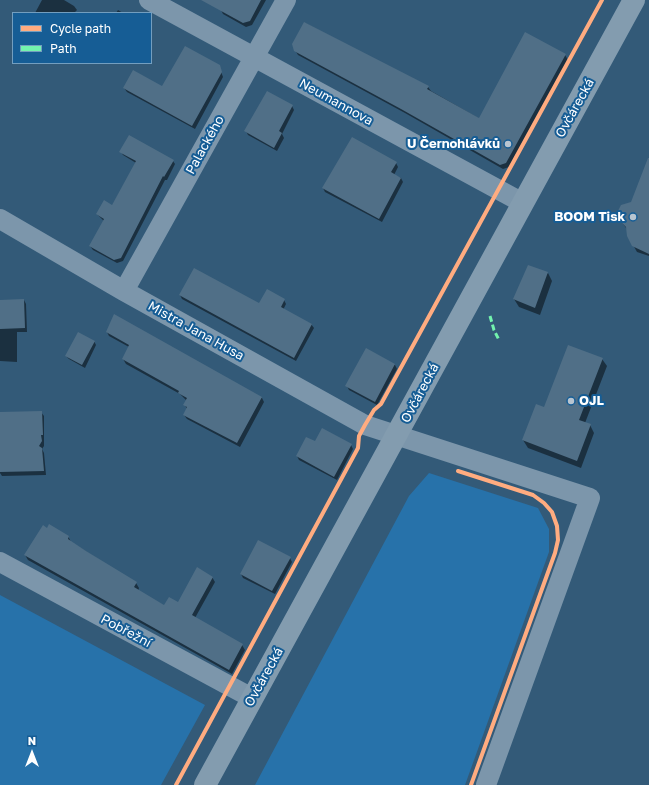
<!DOCTYPE html>
<meta charset="utf-8">
<style>
body{margin:0}
#map{position:relative;width:649px;height:785px;overflow:hidden;background:#335a78;font-family:"Golos Text",sans-serif}
canvas{display:block}
.legend{position:absolute;left:12px;top:12px;width:140px;height:52px;box-sizing:border-box;background:#165d95;border:1px solid #739ebf;margin:0;padding:5px 7px;list-style:none;font-size:12px;color:#fff}
.legend li{display:flex;align-items:center;gap:8px;height:20px}
.legend b{width:20px;border:1px solid #739ebf}
.north{position:absolute;left:12px;top:733px;width:40px;height:40px;-webkit-text-stroke:3px #165d95;paint-order:stroke;rotate:0deg;font-size:11px;font-weight:700;line-height:16px;text-align:center;color:#fff}
.north::after{content:'';display:block;margin:auto;width:14px;height:18px;background:#fff;clip-path:polygon(50% 0,100% 100%,50% 72%,0 100%)}
</style>
<div id="map">
<canvas width="649" height="785"></canvas>
<ul class="legend">
<li><b style="height:5px;background:#ffac80"></b>Cycle path</li>
<li><b style="height:5px;background:#73f3ae"></b>Path</li>
</ul>
<div class="north">N</div>
</div>
<script>
const ctx = document.querySelector('canvas').getContext('2d');
ctx.lineJoin = 'round';
function paint(path, color) {
  ctx.fillStyle = color;
  ctx.fill(path, 'evenodd');
}
function toPath(rows) {
  const path = new Path2D();
  for (const r of rows) {
    path.moveTo(r[0], r[1]);
    for (let i = 2; i < r.length; i += 2) path.lineTo(r[i], r[i + 1]);
  }
  return path;
}
function trace(path, color, width, dash) {
  ctx.strokeStyle = color;
  ctx.lineWidth = width;
  ctx.lineCap = dash ? 'butt' : 'round';
  ctx.setLineDash(dash || []);
  ctx.stroke(path);
}
function label(font, color, halo, rows, align = 'center') {
  ctx.font = font + ' "Golos Text",sans-serif';
  ctx.lineWidth = 4;
  ctx.setLineDash([]);
  ctx.textBaseline = 'middle';
  ctx.strokeStyle = halo;
  ctx.fillStyle = color;
  for (const [text, x, y, turn = 0] of rows) {
    ctx.save();
    ctx.translate(x, y);
    ctx.rotate((+turn || 0) * Math.PI / 180);
    ctx.textAlign = isNaN(turn) ? turn : align;
    if (halo) ctx.strokeText(text, 0, 0);
    ctx.fillText(text, 0, 0);
    ctx.restore();
  }
}
paint(toPath([
 [429,473,538,508,549,529,549,552,465,785,255,785,409,496],
 [0,595,205,705,161,785,0,785]
]), '#2772aa');
paint(toPath([
 [42,0,64,0,74,6,77,10,74,13,35,13],
 [221,0,266,0,252,25,246,27,223,14,221,10],
 [118,10,123,13,116,13],
 [305,23,428,87,431,91,480,119,565,55,568,60,509,167,503,169,405,113,298,55,295,50],
 [219,66,223,77,195,129,127,92,124,88,163,87],
 [292,106,294,110,282,134,284,138,277,151,248,135,246,131],
 [121,152,173,161,175,164,167,180,165,180,123,261,117,263,93,250,90,246,104,221,97,214,112,206,136,163,123,155],
 [396,163,398,167,394,175,401,178,403,182,382,222,325,192,323,188],
 [649,184,649,256,637,252,628,236,627,229,619,219],
 [548,273,552,281,540,315,519,307,514,299],
 [180,295,259,305,284,300,286,304,283,310,311,324,314,328,296,361,182,299],
 [0,300,24,300,26,304,27,332,17,332,17,362,0,361],
 [115,316,262,398,264,402,240,447,187,419,184,415,187,409,185,405,187,401,180,394,126,364,123,359,129,347,109,336,107,332],
 [94,341,96,345,85,368,69,359,66,356],
 [366,350,395,365,397,369,377,405,349,390,347,386],
 [602,359,607,366,585,423,590,425,594,433,581,468,528,448,523,440],
 [41,412,44,416,44,446,42,449,44,453,46,475,2,476,0,473,0,413],
 [315,442,351,445,353,449,337,480,299,460,297,456],
 [68,536,71,542,136,583,139,588,138,591,165,606,178,603,212,577,215,582,195,618,242,645,245,650,232,674,28,560,25,555],
 [290,558,292,562,275,594,243,578,241,574]
]), '#0007');
paint(toPath([
 [201,0,261,0,250,21,243,23],
 [304,22,429,86,427,89,479,118,525,32,566,54,506,163,500,165,401,109,294,51,292,44],
 [185,46,220,65,222,72,192,126,123,88,133,70,162,86],
 [267,91,293,105,279,131,282,133,274,148,244,131],
 [129,135,174,160,164,177,163,176,121,258,114,260,89,246,104,219,96,214,104,200,112,205,136,161,119,152],
 [352,137,397,162,391,172,401,178,379,219,322,188],
 [648,158,649,158,649,254,632,246,627,236,626,227,618,219,617,213,621,205,631,202],
 [528,265,548,272,535,308,513,299],
 [194,268,259,303,267,289,285,299,281,307,312,324,294,358,179,295],
 [24,299,25,328,0,329,0,300],
 [114,314,262,397,237,443,183,415,187,407,183,405,187,398,178,393,179,391,122,359,129,345,106,332],
 [78,332,95,341,82,365,65,356],
 [568,345,603,358,579,420,591,424,577,461,522,440,536,404,544,407],
 [366,348,395,364,375,402,345,386],
 [42,411,43,435,41,435,42,441,39,446,42,448,44,471,0,472,0,412],
 [322,428,352,444,334,477,296,456,306,437,315,441],
 [49,524,69,536,68,539,86,551,137,582,134,587,164,605,169,597,178,602,197,567,213,577,192,615,243,644,229,670,24,555,43,525,47,528],
 [258,540,291,557,272,591,240,574]
]), '#506f87');
trace(toPath([
 [149,0,523,203],
 [0,219,124,291,365,425,590,498,486,785],
 [124,291,286,0],
 [0,562,252,698]
]), '#7c96ab', 20);
trace(toPath([
 [205,785,634,0]
]), '#839caf', 22);
trace(toPath([
 [490,316,494,330,499,340]
]), '#73f3ae', 3, [6, 3]);
trace(toPath([
 [458,471,533,495,544,503,552,512,557,526,558,540,555,553,471,785],
 [176,785,358,448,359,436,365,425,374,410,381,404,602,0]
]), '#ffac80', 4);
for (const [x, y, r, color] of [
 [508,144,4,"#b8c5d0"],
 [633,217,4,"#b8c5d0"],
 [571,401,4,"#b8c5d0"]
]) {
  const dot = new Path2D();
  dot.arc(x, y, r, 0, 2 * Math.PI);
  ctx.fillStyle = color;
  ctx.fill(dot);
  trace(dot, '#165d95', 1.5);
}
label('13px', '#fff', '#165d95', [
 ["Neumannova",336,102,29],
 ["Ovčárecká",575,108,-61],
 ["Palackého",205,145,-61],
 ["Mistra Jana Husa",196,331,29],
 ["Ovčárecká",420,393,-62],
 ["Pobřežní",126,631,28],
 ["Ovčárecká",264,677,-61]
]);
label('bold 13px', '#fff', '#165d95', [
 ["U Černohlávků",500,144],
 ["BOOM Tisk",625,217],
 ["OJL",579,401,"left"]
], 'right');
</script>
